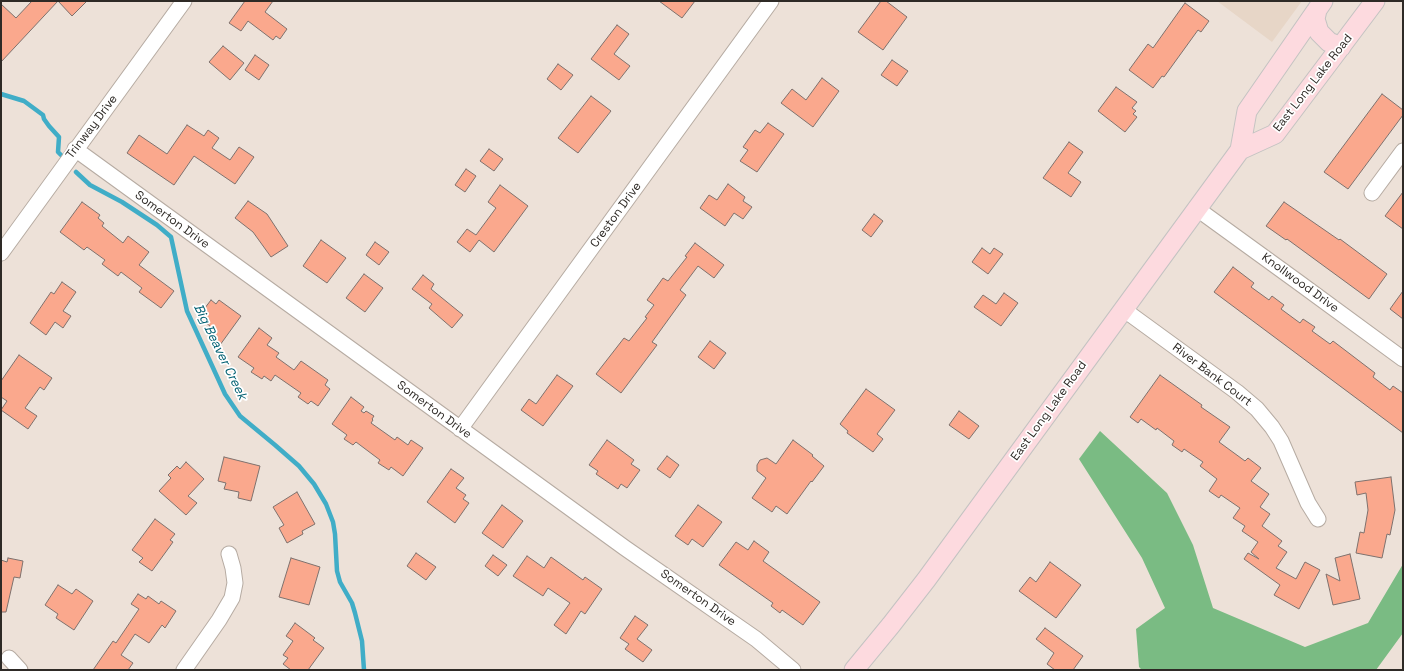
<!DOCTYPE html>
<style>
body{margin:0}
#map{position:relative;width:1404px;height:671px;overflow:hidden;background:#ede1d8;font-family:"Space Grotesk",sans-serif}
canvas{display:block}
.frame{position:absolute;inset:0;border:2px solid #2e2a26;pointer-events:none}
</style>
<div id="map">
<canvas width="1404" height="671"></canvas>
<div class="frame"></div>
</div>
<script>
const ctx = document.querySelector('canvas').getContext('2d');
ctx.lineJoin = 'round';
function paint(path, color) {
  ctx.fillStyle = color;
  ctx.fill(path, 'evenodd');
}
function toPath(rows) {
  const path = new Path2D();
  for (const r of rows) {
    path.moveTo(r[0], r[1]);
    for (let i = 2; i < r.length; i += 2) path.lineTo(r[i], r[i + 1]);
  }
  return path;
}
function trace(path, color, width, dash) {
  ctx.strokeStyle = color;
  ctx.lineWidth = width;
  ctx.lineCap = dash ? 'butt' : 'round';
  ctx.setLineDash(dash || []);
  ctx.stroke(path);
}
function label(font, color, halo, rows, align = 'center') {
  ctx.font = font + ' "Space Grotesk",sans-serif';
  ctx.lineWidth = 3.5;
  ctx.setLineDash([]);
  ctx.textBaseline = 'middle';
  ctx.strokeStyle = halo;
  ctx.fillStyle = color;
  for (const [text, x, y, turn = 0] of rows) {
    ctx.save();
    ctx.translate(x, y);
    ctx.rotate((+turn || 0) * Math.PI / 180);
    ctx.textAlign = isNaN(turn) ? turn : align;
    if (halo) ctx.strokeText(text, 0, 0);
    ctx.fillText(text, 0, 0);
    ctx.restore();
  }
}
paint(toPath([
 [1217,1,1302,1,1272,42]
]), '#e7d6c7');
paint(toPath([
 [1100,431,1167,493,1193,545,1213,608,1305,647,1368,623,1403,564,1403,633,1376,670,1142,670,1139,667,1136,629,1165,608,1142,558,1079,459]
]), '#7abb83');
trace(toPath([
 [1,94,24,101,43,115,44,119,49,126,59,137,58,152,61,155],
 [76,172,90,185,122,202,157,225,171,237,187,311,225,394,240,416,275,445,299,466,314,484,326,504,333,522,335,534,337,571,340,582,352,603,355,613,362,641,364,670]
]), '#40adc7', 4.5);
const building = toPath([
 [32,1,87,1,72,16,58,1,1,62,1,4,16,18,32,1],
 [245,1,273,1,265,12,287,29,280,39,276,36,273,40,248,21,241,31,229,23,245,1],
 [659,1,695,1,682,18,659,1],
 [881,1,886,1,907,17,883,50,858,32,881,1],
 [1185,3,1209,21,1201,32,1198,30,1164,77,1162,76,1153,88,1129,70,1148,44,1153,48,1185,3],
 [617,25,629,34,614,54,630,66,619,80,591,59,617,25],
 [223,46,244,63,230,80,209,62,223,46],
 [255,55,269,65,259,80,245,70,255,55],
 [892,60,908,71,897,86,881,75,892,60],
 [558,64,573,75,561,90,547,79,558,64],
 [822,78,839,91,813,127,781,103,792,89,806,100,822,78],
 [1116,87,1137,102,1132,108,1136,111,1133,114,1137,117,1125,132,1098,111,1116,87],
 [1382,94,1403,110,1403,115,1348,189,1324,172,1382,94],
 [591,96,611,111,578,153,558,138,591,96],
 [768,123,784,134,757,172,740,161,748,150,743,147,755,130,760,133,768,123],
 [187,125,204,136,208,130,219,138,212,148,230,160,239,147,254,157,235,184,194,156,174,185,127,153,139,135,167,154,187,125],
 [1069,142,1083,152,1068,173,1081,182,1071,197,1043,178,1069,142],
 [489,149,503,159,494,171,480,161,489,149],
 [466,169,476,176,465,192,455,185,466,169],
 [728,184,745,197,743,201,752,207,743,219,734,213,725,226,700,208,709,195,717,200,728,184],
 [500,185,528,206,494,252,479,240,470,252,457,242,467,229,476,235,496,208,488,202,500,185],
 [1403,192,1403,229,1385,216,1403,192],
 [248,201,267,214,288,246,271,257,253,232,235,218,248,201],
 [82,202,100,215,98,218,104,223,102,226,123,243,128,236,149,252,139,265,174,291,161,308,139,292,142,288,121,272,118,276,102,264,105,260,87,247,84,250,60,232,82,202],
 [1284,202,1339,240,1340,239,1387,274,1369,299,1287,239,1286,240,1266,226,1284,202],
 [874,214,883,221,871,237,862,230,874,214],
 [321,240,346,258,327,283,303,266,321,240],
 [375,242,389,252,379,265,366,255,375,242],
 [695,243,724,265,714,278,698,266,680,290,686,295,652,342,657,345,621,393,596,374,624,338,629,341,647,318,645,317,654,305,647,300,663,278,668,281,687,257,685,256,695,243],
 [982,248,990,254,994,248,1003,254,988,274,972,262,982,248],
 [1233,267,1254,283,1251,287,1269,300,1272,296,1284,305,1281,309,1300,323,1303,319,1315,327,1312,331,1330,344,1333,341,1375,373,1373,377,1390,390,1393,386,1403,393,1403,433,1214,292,1233,267],
 [364,274,383,288,365,312,346,298,364,274],
 [423,275,434,284,431,289,463,315,452,328,429,308,432,304,412,289,423,275],
 [62,282,76,292,63,311,71,316,63,328,55,322,46,335,30,323,51,292,54,294,62,282],
 [1403,291,1403,319,1390,309,1403,291],
 [1004,293,1018,303,1001,326,974,307,983,295,996,304,1004,293],
 [211,300,216,304,219,300,241,316,220,345,205,333,210,326,198,317,211,300],
 [259,328,272,338,267,345,279,353,276,357,294,370,301,361,328,380,325,385,330,389,318,406,311,401,308,404,298,397,301,393,275,375,271,381,264,376,262,379,251,372,254,368,238,357,259,328],
 [710,341,726,353,714,369,698,357,710,341],
 [19,355,52,378,44,390,40,387,25,408,37,416,28,429,1,410,7,401,1,397,1,381,19,355],
 [557,375,573,386,543,426,521,410,529,399,536,404,557,375],
 [1160,375,1202,405,1201,407,1230,427,1219,442,1245,461,1248,458,1261,468,1251,481,1269,494,1260,507,1270,514,1262,526,1282,541,1278,546,1287,552,1276,568,1296,579,1305,562,1320,570,1299,609,1274,595,1280,585,1244,559,1248,553,1259,559,1251,552,1258,542,1242,531,1245,526,1233,518,1240,508,1221,495,1219,498,1209,491,1217,479,1200,466,1203,462,1184,449,1182,452,1172,445,1174,441,1157,428,1156,430,1141,419,1138,423,1130,417,1160,375],
 [866,389,895,410,877,434,883,439,873,452,847,433,848,431,840,424,866,389],
 [351,397,364,407,361,411,364,413,366,411,374,416,372,419,373,420,371,423,395,440,397,437,408,445,411,440,423,448,403,476,391,467,389,470,378,463,380,460,356,442,353,445,344,439,347,435,332,424,351,397],
 [959,411,979,426,969,439,949,425,959,411],
 [607,440,634,460,631,464,640,470,627,488,621,484,618,489,596,474,598,471,589,465,607,440],
 [793,440,813,455,812,456,824,466,812,482,811,481,787,514,776,506,772,512,752,498,766,478,757,471,757,465,760,460,767,458,776,464,793,440],
 [667,456,679,465,670,478,657,469,667,456],
 [224,457,260,466,251,501,238,498,239,492,224,489,226,483,218,481,224,457],
 [186,462,204,479,188,496,197,503,186,515,159,491,171,478,168,475,177,466,180,469,186,462],
 [451,469,464,478,456,488,466,495,463,499,469,503,455,523,427,502,451,469],
 [1391,477,1395,510,1390,535,1387,534,1382,558,1356,553,1360,532,1364,533,1368,510,1366,493,1357,495,1355,482,1391,477],
 [297,492,315,524,302,531,303,534,287,543,279,528,284,525,273,507,297,492],
 [502,505,523,521,503,548,482,533,502,505],
 [698,505,722,522,703,547,692,539,688,545,675,536,698,505],
 [155,519,175,534,170,540,173,542,152,571,139,562,143,558,132,550,155,519],
 [754,541,769,552,763,561,820,602,803,625,782,610,780,613,771,606,773,603,719,565,736,542,748,550,754,541],
 [416,553,436,567,426,580,407,566,416,553],
 [1350,554,1360,599,1333,605,1326,574,1340,581,1335,558,1350,554],
 [493,555,507,565,498,576,485,566,493,555],
 [527,556,544,568,551,557,583,580,585,577,602,589,585,614,581,611,566,634,554,625,570,603,548,588,543,596,513,576,527,556],
 [8,558,23,561,20,578,14,577,6,612,1,612,1,560,7,562,8,558],
 [291,558,320,567,309,605,279,597,291,558],
 [1050,562,1081,585,1056,618,1019,591,1030,577,1036,582,1050,562],
 [58,585,72,594,76,589,93,601,74,630,56,618,58,614,45,605,58,585],
 [138,594,146,599,148,596,159,604,161,601,176,611,165,628,162,625,149,643,135,634,121,655,133,663,128,670,93,670,113,641,116,643,139,609,131,604,138,594],
 [635,616,648,625,637,639,652,650,643,662,625,649,629,644,620,638,635,616],
 [295,623,315,638,313,640,324,648,308,670,291,670,283,664,288,658,283,655,293,641,286,636,295,623],
 [1045,628,1083,656,1073,670,1055,670,1047,664,1054,653,1036,639,1045,628]
]);
paint(building, '#faa88d');
trace(building, '#7e716d', 1);
const minor = toPath([
 [75,149,625,548,756,639,793,670],
 [1372,193,1403,151],
 [1196,208,1298,282,1403,359],
 [1,253,184,1],
 [1123,309,1237,392,1257,409,1272,427,1281,441,1308,503,1318,519],
 [460,429,771,1],
 [9,658,20,670],
 [184,670,219,620,232,598,235,583,233,568,229,554]
]);
const major = toPath([
 [1317,10,1315,19,1319,32,1329,42,1341,47],
 [1240,150,1275,134,1375,1],
 [854,670,891,625,926,580,1240,150,1247,111,1323,1]
]);
trace(minor, '#b6aba2', 17);
trace(major, '#c4c3c2', 21);
trace(minor, '#fff', 15);
trace(major, '#fddadf', 19);
label('12px', '#2e2a26', '#fff', [
 ["East Long Lake Road",1313,83,-52],
 ["Trinway Drive",92,127,-53],
 ["Creston Drive",616,215,-54],
 ["Somerton Drive",172,220,36],
 ["Knollwood Drive",1300,283,36],
 ["River Bank Court",1212,375,37],
 ["Somerton Drive",434,410,36],
 ["East Long Lake Road",1049,411,-54],
 ["Somerton Drive",698,598,35]
]);
label('italic 13px', '#006072', '#fff', [
 ["Big Beaver Creek",220,352,64]
]);
</script>
